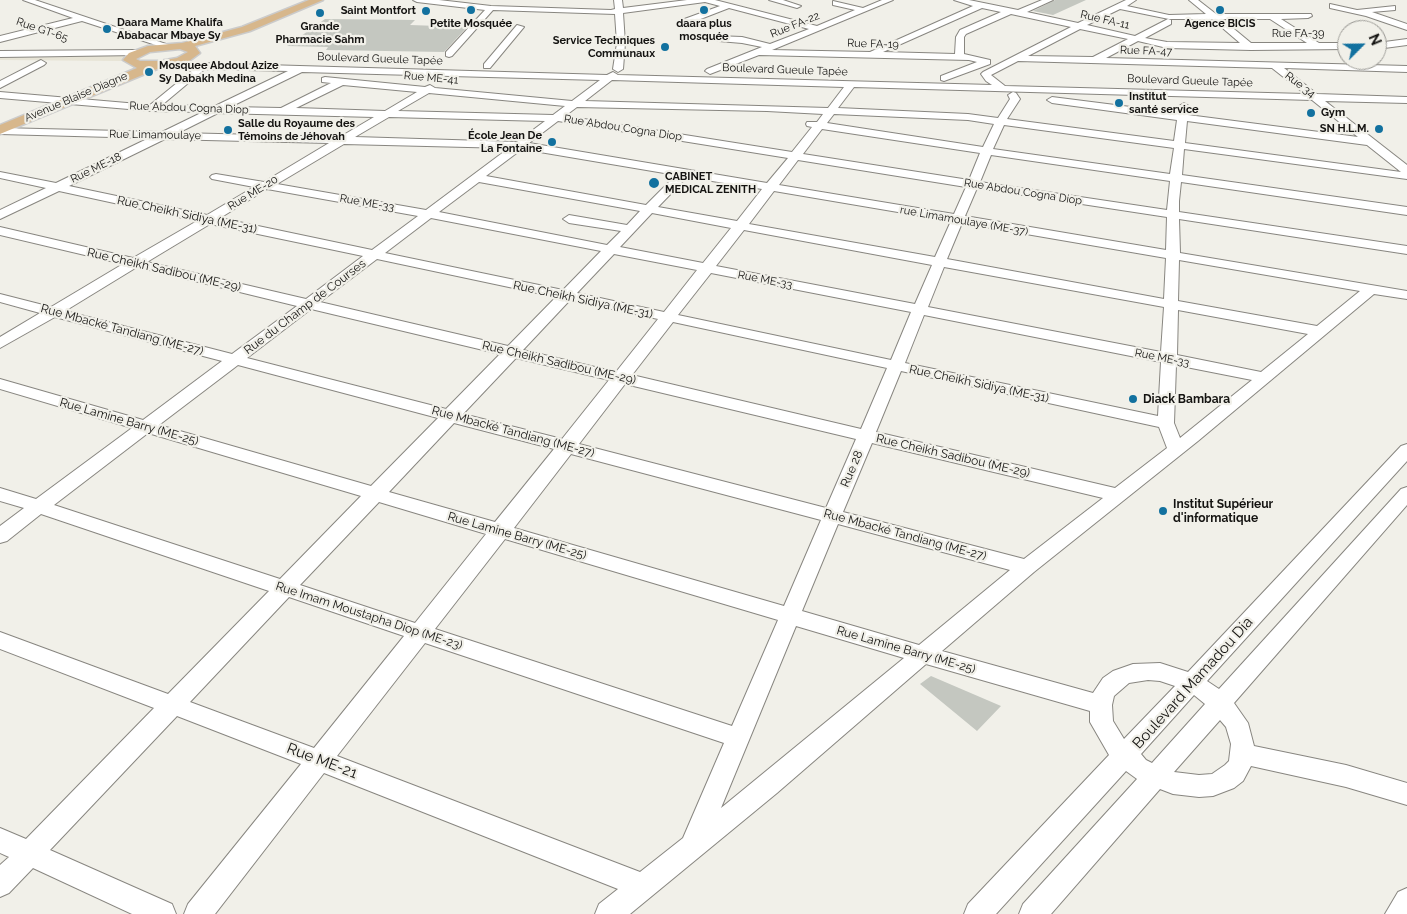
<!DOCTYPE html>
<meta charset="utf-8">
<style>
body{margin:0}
#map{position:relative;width:1407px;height:914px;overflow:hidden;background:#f1f0e9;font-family:Raleway,sans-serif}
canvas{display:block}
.north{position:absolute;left:1337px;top:20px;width:50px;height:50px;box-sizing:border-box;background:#f1f0e9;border:1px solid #999893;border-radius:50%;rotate:67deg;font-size:14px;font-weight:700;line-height:20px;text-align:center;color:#141311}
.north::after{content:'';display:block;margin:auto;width:18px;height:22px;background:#12719f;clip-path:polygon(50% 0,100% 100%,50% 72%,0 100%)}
</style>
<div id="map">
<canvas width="1407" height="914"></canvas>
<div class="north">N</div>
</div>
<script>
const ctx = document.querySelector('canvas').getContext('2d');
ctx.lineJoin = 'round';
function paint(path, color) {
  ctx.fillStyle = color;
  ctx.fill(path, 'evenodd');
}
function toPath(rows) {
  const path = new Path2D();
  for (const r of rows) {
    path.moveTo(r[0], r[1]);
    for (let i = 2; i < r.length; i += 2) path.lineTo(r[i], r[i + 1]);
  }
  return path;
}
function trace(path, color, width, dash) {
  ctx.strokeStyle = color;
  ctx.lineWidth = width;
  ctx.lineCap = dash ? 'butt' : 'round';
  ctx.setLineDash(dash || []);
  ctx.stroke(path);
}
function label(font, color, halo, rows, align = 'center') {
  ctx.font = font + ' Raleway,sans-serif';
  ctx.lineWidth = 4.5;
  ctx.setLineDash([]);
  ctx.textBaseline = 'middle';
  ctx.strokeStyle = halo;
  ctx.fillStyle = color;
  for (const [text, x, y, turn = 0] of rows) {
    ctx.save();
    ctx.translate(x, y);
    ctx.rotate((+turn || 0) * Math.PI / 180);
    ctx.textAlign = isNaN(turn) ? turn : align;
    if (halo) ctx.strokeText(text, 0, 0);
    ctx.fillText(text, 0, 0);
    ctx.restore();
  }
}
paint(toPath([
 [0,54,129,55,121,61,0,60]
]), '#e7e4d6');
paint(toPath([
 [1055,0,1086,0,1053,15,1033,11],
 [325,19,415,20,410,25,467,27,444,52,326,50,328,47,287,46],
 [931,676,1001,706,977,731,920,684]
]), '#c4c7c0');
const minor = toPath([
 [23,0,35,0,172,46,168,49,165,48,82,21,0,42,0,36,73,18,23,0],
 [413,0,439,0,491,6,611,10,615,9,614,0,622,0,623,8,687,0,715,0,817,26,855,10,833,5,833,1,863,8,882,0,893,0,772,50,870,52,973,6,954,0,969,0,1018,10,1042,0,1053,0,1027,12,1078,23,1126,0,1136,0,1127,6,1169,15,1206,14,1189,0,1198,0,1216,14,1311,14,1312,16,1308,18,1281,19,1319,43,1347,43,1347,49,1251,50,1167,48,1138,41,1106,58,1407,66,1407,72,1284,68,1317,94,1407,97,1407,103,1325,101,1407,165,1407,179,1184,149,1182,175,1407,207,1407,215,1181,182,1179,201,1179,212,1407,246,1407,254,1179,219,1180,253,1407,291,1407,299,1374,294,1198,441,1034,572,942,651,1093,693,1103,678,1113,671,1133,664,1160,663,1188,672,1401,446,1407,444,1407,461,1207,681,1219,689,1401,489,1407,487,1407,505,1234,703,1248,723,1254,746,1346,765,1407,783,1407,805,1346,787,1251,766,1243,781,1234,788,1213,796,1199,797,1173,794,1160,789,1051,914,1019,914,1023,904,1137,779,1126,771,996,914,964,914,968,904,1109,755,1090,722,1090,711,926,664,777,793,630,914,595,914,599,904,618,889,324,773,215,914,184,914,188,904,301,764,177,716,50,850,172,904,176,914,132,914,33,868,9,893,0,897,0,865,9,857,0,853,0,828,26,839,154,708,0,649,0,632,168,694,269,591,41,514,7,541,0,543,0,526,24,508,0,501,0,488,36,499,132,428,0,389,0,379,143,420,222,361,55,317,0,348,0,337,40,313,0,302,0,294,51,307,123,264,0,235,0,227,133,258,197,221,59,191,0,219,0,210,46,188,0,178,0,172,56,183,149,138,0,134,0,128,162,132,203,112,152,111,0,98,0,92,150,105,194,69,160,67,160,63,163,62,607,75,613,72,618,75,992,85,986,81,981,74,983,72,1071,27,1011,14,966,34,964,37,964,54,990,60,990,64,944,81,941,80,941,76,977,62,969,60,759,55,710,74,705,71,707,69,762,47,742,43,719,41,716,40,716,36,742,37,770,44,809,29,729,8,685,25,679,25,679,21,720,6,705,2,623,13,625,43,623,69,618,72,613,69,617,43,615,14,493,10,452,56,449,57,446,56,446,52,485,10,417,2,413,0],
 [982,8,1001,12,960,30,956,37,955,54,883,52,982,8],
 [1120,9,1169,19,1212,19,1240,43,1167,42,1145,38,1171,24,1171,20,1168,19,1135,36,1087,25,1120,9],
 [1222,19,1270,19,1307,43,1251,43,1222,19],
 [1080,29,1128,39,1093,57,1028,56,1080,29],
 [1018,61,1272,68,1305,94,1005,86,991,75,1018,61],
 [205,69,288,71,215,106,162,105,205,69],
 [302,72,600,80,572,101,435,88,430,85,425,87,325,77,322,78,322,82,331,83,281,108,230,107,302,72],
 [612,80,844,87,828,108,585,101,612,80],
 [343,85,417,92,385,111,296,108,343,85],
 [854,87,1312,100,1358,137,1188,115,1189,106,1184,103,1179,106,1178,113,1052,97,1047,100,1052,103,1177,120,1174,141,1007,119,1020,99,1016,93,1013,92,1008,95,1010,99,998,118,968,114,838,108,854,87],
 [429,93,565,106,553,115,398,111,429,93],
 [577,107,767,111,823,114,817,122,807,122,806,124,807,126,812,127,792,152,565,116,577,107],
 [218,113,374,117,340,137,178,133,218,113],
 [834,114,968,120,994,124,983,147,827,123,834,114],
 [389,117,545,121,517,142,355,137,389,117],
 [558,121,788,158,767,183,529,143,558,121],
 [1187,121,1367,145,1401,172,1185,143,1187,121],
 [1004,125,1174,148,1170,174,993,149,1004,125],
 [822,129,980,153,969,180,803,154,822,129],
 [165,139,329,143,264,182,216,174,212,175,210,177,212,179,254,187,207,215,69,186,165,139],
 [344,144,509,148,426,210,277,184,344,144],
 [522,149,676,175,646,205,486,176,522,149],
 [991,155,1170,181,1167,210,980,182,991,155],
 [798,160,966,187,954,214,779,185,798,160],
 [687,177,762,189,737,221,658,207,687,177],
 [479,182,640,211,627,225,569,215,563,219,569,223,621,231,607,245,439,212,479,182],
 [977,188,1167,217,1166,250,965,216,977,188],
 [267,189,418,216,372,250,220,218,267,189],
 [774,191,951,221,935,257,749,224,774,191],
 [652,213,731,228,703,263,620,247,652,213],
 [431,218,601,251,563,290,385,253,431,218],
 [962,223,1166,258,1164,299,947,259,962,223],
 [210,224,363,256,306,299,147,262,210,224],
 [744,230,932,265,915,304,716,266,744,230],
 [614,254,697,270,664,312,577,293,614,254],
 [377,259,556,297,508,346,320,302,377,259],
 [1179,260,1360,291,1317,326,1178,301,1179,260],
 [137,267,297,306,232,354,65,311,137,267],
 [944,267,1164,307,1161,352,928,307,944,267],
 [711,273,911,312,891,360,678,315,711,273],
 [570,300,658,319,616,372,523,350,570,300],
 [311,309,500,354,446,409,247,358,311,309],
 [1178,310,1308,334,1261,372,1177,355,1178,310],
 [924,315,1161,362,1158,416,905,363,924,315],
 [673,322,887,368,861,429,632,375,673,322],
 [516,358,609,380,562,439,463,414,516,358],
 [238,365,438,418,371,486,159,425,238,365],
 [1176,365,1252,380,1180,438,1174,423,1176,365],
 [901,371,1159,427,1167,448,1115,488,876,432,901,371],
 [625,384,856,439,826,508,579,444,625,384],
 [454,423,554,449,495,522,389,492,454,423],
 [148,433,361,496,280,579,54,505,148,433],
 [872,443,1103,498,1024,559,843,512,872,443],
 [571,454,821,520,784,606,514,528,571,454],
 [379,502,486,534,415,623,300,585,379,502],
 [838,524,1010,570,919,645,802,611,838,524],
 [505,539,778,620,732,726,435,629,505,539],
 [289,597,404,636,314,748,190,702,289,597],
 [796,626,904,658,721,808,796,626],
 [425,643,724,743,683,838,640,872,337,756,425,643],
 [1148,680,1160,681,1175,686,1124,739,1113,721,1112,705,1114,696,1129,683,1148,680],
 [1194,695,1205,704,1152,763,1146,760,1141,754,1194,695],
 [1220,720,1226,727,1231,744,1229,761,1225,765,1212,774,1199,775,1174,772,1220,720],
 [769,0,783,0,801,6,797,8,769,0],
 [1330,4,1357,10,1395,6,1395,10,1372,12,1407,24,1407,30,1366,16,1330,8,1330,4],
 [517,25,524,27,490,68,484,68,484,64,517,25],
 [1407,39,1407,45,1377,49,1377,43,1407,39],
 [136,50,141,53,139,55,0,57,0,51,136,50],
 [41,60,46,63,44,65,0,88,0,81,41,60],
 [1407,888,1407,914,1385,914,1398,892,1407,888]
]);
const major = toPath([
 [309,0,323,0,250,31,195,46,200,53,185,64,157,69,0,134,0,125,137,68,123,60,129,53,148,46,182,43,242,27,309,0],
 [180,49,188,52,177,58,160,61,140,61,136,59,150,52,180,49]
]);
trace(minor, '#888680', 2);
trace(major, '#cbcbcb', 3);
paint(minor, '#fff');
paint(major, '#d7b78c');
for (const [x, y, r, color] of [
 [471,10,5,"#12719f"],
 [704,10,5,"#12719f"],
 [1220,10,5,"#12719f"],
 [426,11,5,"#12719f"],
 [320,13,5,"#12719f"],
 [107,29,5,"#12719f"],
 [665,47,5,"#12719f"],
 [149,72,5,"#12719f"],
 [1119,103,5,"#12719f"],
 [1311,113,5,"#12719f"],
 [1379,129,5,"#12719f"],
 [228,130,5,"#12719f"],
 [552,142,5,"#12719f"],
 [654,183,6,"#12719f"],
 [1133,399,5,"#12719f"],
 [1163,511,5,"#12719f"]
]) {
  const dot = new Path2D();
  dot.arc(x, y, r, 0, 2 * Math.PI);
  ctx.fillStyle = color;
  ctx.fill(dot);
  trace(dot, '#f1f0e9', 2);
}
label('bold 11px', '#141311', '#f1f0e9', [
 ["Saint Montfort",416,11,"right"],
 ["Daara Mame Khalifa",117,23],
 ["Ababacar Mbaye Sy",117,36],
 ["Petite Mosquée",471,24,"center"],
 ["daara plus",704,24,"center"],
 ["mosquée",704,37,"center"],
 ["Agence BICIS",1220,24,"center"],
 ["Grande",320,27,"center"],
 ["Pharmacie Sahm",320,40,"center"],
 ["Service Techniques",655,41,"right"],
 ["Communaux",655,54,"right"],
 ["Mosquee Abdoul Azize",159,66],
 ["Sy Dabakh Medina",159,79],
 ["Institut",1129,97],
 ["santé service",1129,110],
 ["Gym",1321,113],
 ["Salle du Royaume des",238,124],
 ["Témoins de Jéhovah",238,137],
 ["SN H.L.M.",1369,129,"right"],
 ["École Jean De",542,136,"right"],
 ["La Fontaine",542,149,"right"],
 ["CABINET",665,177],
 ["MEDICAL ZENITH",665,190]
], 'left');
label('11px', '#141311', '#f1f0e9', [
 ["Rue FA-11",1105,20,13],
 ["Rue FA-22",795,25,-22],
 ["Rue GT-65",42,30,19],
 ["Rue FA-39",1298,34],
 ["Rue FA-19",873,44,2],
 ["Rue FA-47",1146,51,2],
 ["Boulevard Gueule Tapée",380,59,2],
 ["Boulevard Gueule Tapée",785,70,2],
 ["Rue ME-41",431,78,5],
 ["Boulevard Gueule Tapée",1190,81,2],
 ["Rue 34",1300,85,38],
 ["Avenue Blaise Diagne",76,97,-23],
 ["Rue Abdou Cogna Diop",189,108,2],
 ["Rue Abdou Cogna Diop",623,128,9],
 ["Rue Limamoulaye",155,135,1],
 ["Rue ME-18",96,168,-26],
 ["Rue Abdou Cogna Diop",1023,192,9],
 ["Rue ME-20",253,193,-31],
 ["Rue ME-33",367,203,10],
 ["rue Limamoulaye (ME-37)",964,221,10],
 ["Rue ME-33",765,280,11],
 ["Rue ME-33",1162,358,11]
]);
label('12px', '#141311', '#f1f0e9', [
 ["Rue Cheikh Sidiya (ME-31)",187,215,12],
 ["Rue Cheikh Sadibou (ME-29)",164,270,13],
 ["Rue Cheikh Sidiya (ME-31)",583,300,12],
 ["Rue du Champ de Courses",305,307,-37],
 ["Rue Mbacké Tandiang (ME-27)",122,330,15],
 ["Rue Cheikh Sadibou (ME-29)",559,363,13],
 ["Rue Cheikh Sidiya (ME-31)",979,384,12],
 ["Rue Lamine Barry (ME-25)",129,422,16],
 ["Rue Mbacké Tandiang (ME-27)",513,432,15],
 ["Rue Cheikh Sadibou (ME-29)",953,456,13],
 ["Rue 28",852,469,-67],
 ["Rue Mbacké Tandiang (ME-27)",905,535,15],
 ["Rue Lamine Barry (ME-25)",517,536,16],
 ["Rue Imam Moustapha Diop (ME-23)",369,616,18],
 ["Rue Lamine Barry (ME-25)",906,650,16]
]);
label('bold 12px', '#141311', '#f1f0e9', [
 ["Diack Bambara",1143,399],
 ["Institut Supérieur",1173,504],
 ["d'informatique",1173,518]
], 'left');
label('15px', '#141311', '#f1f0e9', [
 ["Boulevard Mamadou Dia",1193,683,-48],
 ["Rue ME-21",322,761,21]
]);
</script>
